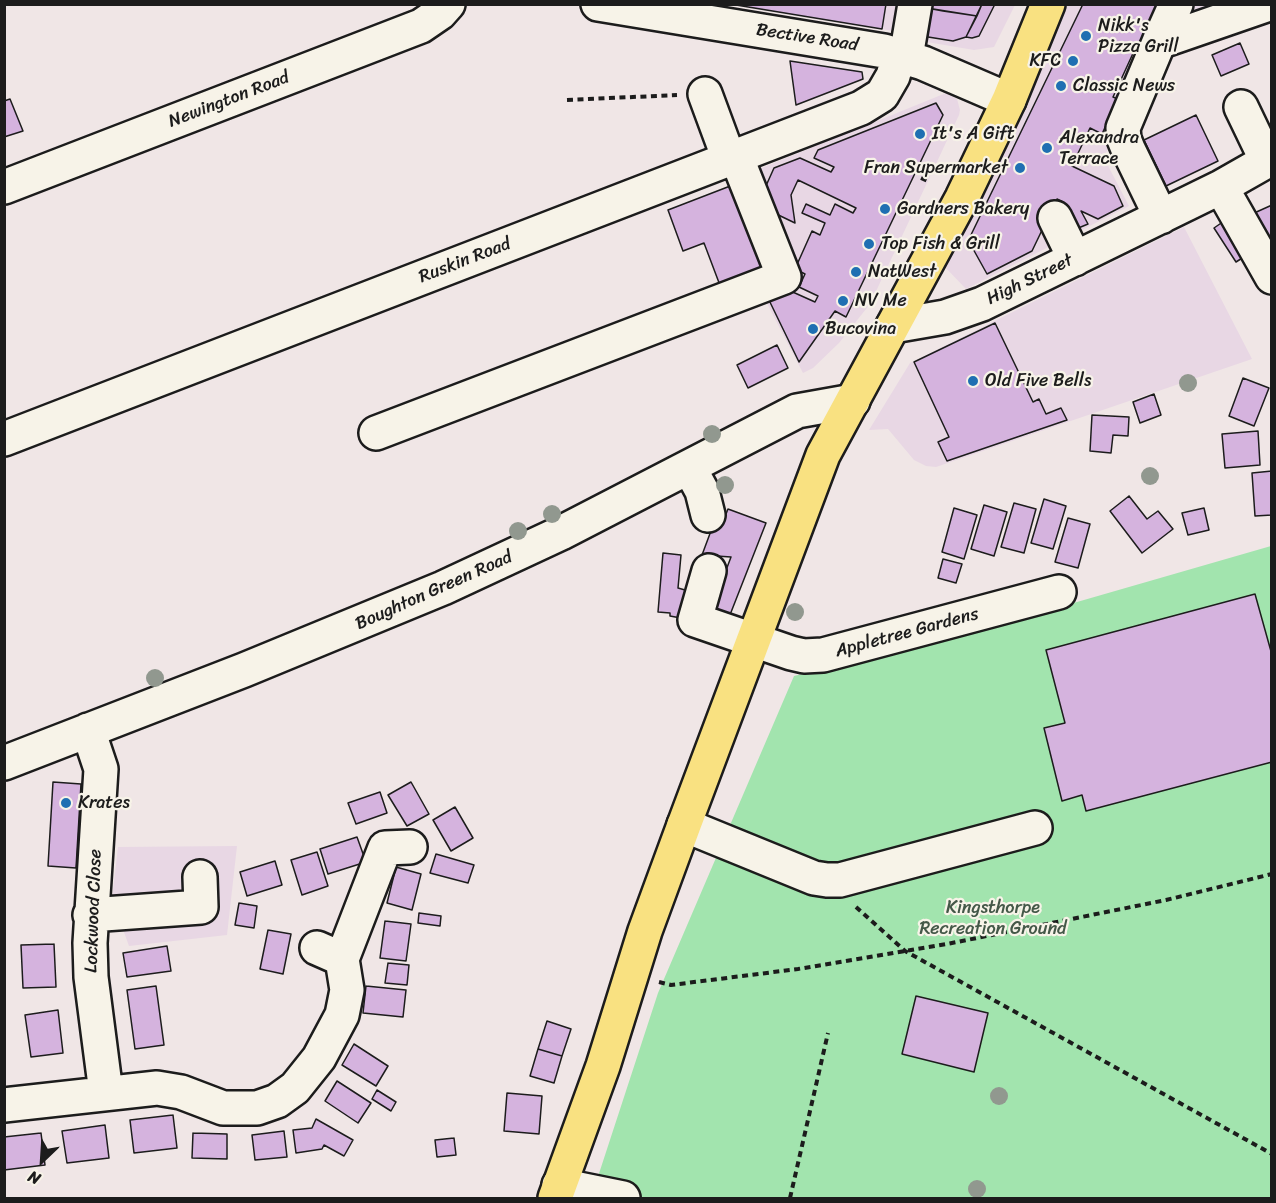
<!DOCTYPE html>
<style>
body{margin:0}
#map{position:relative;width:1276px;height:1203px;overflow:hidden;background:#f0e6e6;font-family:Sriracha,sans-serif}
canvas{display:block}
.frame{position:absolute;inset:0;border:6px solid #1c1c1c;pointer-events:none}
.north{position:absolute;left:12px;top:1131px;width:60px;height:60px;-webkit-text-stroke:4px #f7f3e8;paint-order:stroke;rotate:205deg;font-size:16px;font-weight:700;line-height:24px;text-align:center;color:#1c1c1c}
.north::after{content:'';display:block;margin:auto;width:21px;height:27px;background:#1c1c1c;clip-path:polygon(50% 0,100% 100%,50% 72%,0 100%)}
</style>
<div id="map">
<canvas width="1276" height="1203"></canvas>
<div class="frame"></div>
<div class="north">N</div>
</div>
<script>
const ctx = document.querySelector('canvas').getContext('2d');
ctx.lineJoin = 'round';
function paint(path, color) {
  ctx.fillStyle = color;
  ctx.fill(path, 'evenodd');
}
function toPath(rows) {
  const path = new Path2D();
  for (const r of rows) {
    path.moveTo(r[0], r[1]);
    for (let i = 2; i < r.length; i += 2) path.lineTo(r[i], r[i + 1]);
  }
  return path;
}
function trace(path, color, width, dash) {
  ctx.strokeStyle = color;
  ctx.lineWidth = width;
  ctx.lineCap = dash ? 'butt' : 'round';
  ctx.setLineDash(dash || []);
  ctx.stroke(path);
}
function label(font, color, halo, rows, align = 'center') {
  ctx.font = font + ' Sriracha,sans-serif';
  ctx.lineWidth = 4.5;
  ctx.setLineDash([]);
  ctx.textBaseline = 'middle';
  ctx.strokeStyle = halo;
  ctx.fillStyle = color;
  for (const [text, x, y, turn = 0] of rows) {
    ctx.save();
    ctx.translate(x, y);
    ctx.rotate((+turn || 0) * Math.PI / 180);
    ctx.textAlign = isNaN(turn) ? turn : align;
    if (halo) ctx.strokeText(text, 0, 0);
    ctx.fillText(text, 0, 0);
    ctx.restore();
  }
}
paint(toPath([
 [886,5,1015,5,994,47,974,50,921,41,898,32,882,29],
 [1065,5,1223,5,1158,26,1104,158,1129,206,966,289,943,265,1010,118],
 [946,93,957,99,960,110,959,115,870,304,839,343,813,368,803,373,759,288,747,174],
 [1184,227,1252,359,936,467,926,466,914,460,888,429,869,430,910,363],
 [237,846,227,935,129,946,112,899,118,847]
]), '#e8d7e4');
paint(toPath([
 [1271,546,1271,1198,591,1198,658,993,794,676,980,630]
]), '#a2e4ae');
const building = toPath([
 [730,4,886,4,882,29,730,4],
 [927,4,982,4,977,16,927,8,927,4],
 [982,4,995,4,979,36,972,38,966,37,982,4],
 [1083,4,1160,4,1140,51,1135,49,1113,97,1118,99,1102,134,1090,128,1072,166,1114,186,1123,206,1098,219,1081,211,1088,224,1076,229,1063,202,1057,199,1032,251,987,274,972,247,974,244,968,241,1083,4],
 [927,8,943,11,977,16,966,37,953,41,922,36,927,8],
 [1240,43,1249,64,1221,76,1212,55,1240,43],
 [790,61,862,72,863,79,796,105,790,61],
 [10,99,23,131,4,137,4,101,10,99],
 [936,103,943,115,846,317,835,311,799,362,767,296,786,289,815,302,818,296,799,287,805,274,795,269,812,231,820,235,825,223,802,213,806,204,830,215,835,204,853,213,856,208,798,180,791,195,795,223,768,210,765,188,774,168,800,158,831,172,834,167,814,158,818,150,936,103],
 [1196,115,1218,161,1166,186,1144,140,1196,115],
 [738,183,771,269,721,288,704,243,683,251,668,210,738,183],
 [1272,205,1272,245,1252,214,1272,205],
 [1227,219,1250,253,1236,262,1214,228,1227,219],
 [995,323,1033,402,1039,399,1046,414,1061,408,1067,420,947,461,938,442,949,437,914,362,995,323],
 [777,345,788,368,748,388,737,365,777,345],
 [1243,378,1269,388,1254,426,1229,416,1243,378],
 [1154,394,1161,415,1140,423,1133,402,1154,394],
 [1092,415,1129,417,1128,436,1113,435,1111,453,1090,451,1092,415],
 [1258,431,1260,465,1225,468,1222,434,1258,431],
 [1272,471,1272,515,1255,516,1252,473,1272,471],
 [1129,496,1147,519,1158,511,1173,529,1142,553,1110,511,1129,496],
 [1044,499,1066,506,1053,549,1031,543,1044,499],
 [1014,503,1036,509,1024,553,1001,547,1014,503],
 [984,505,1007,512,994,556,971,549,984,505],
 [954,508,977,515,964,559,942,552,954,508],
 [1204,508,1209,530,1188,535,1182,513,1204,508],
 [728,509,766,523,726,625,708,618,731,557,702,555,718,512,726,514,728,509],
 [1068,518,1090,524,1078,568,1055,562,1068,518],
 [663,553,681,555,678,588,692,592,686,619,670,616,670,613,658,612,663,553],
 [943,559,962,564,956,583,938,578,943,559],
 [1255,594,1272,655,1272,762,1086,811,1082,795,1062,801,1044,728,1065,723,1046,650,1255,594],
 [53,782,81,784,76,868,48,866,53,782],
 [411,782,429,814,407,826,388,795,411,782],
 [380,792,387,813,356,824,348,803,380,792],
 [455,807,473,838,451,851,433,820,455,807],
 [357,837,366,862,328,874,320,849,357,837],
 [317,852,328,886,302,895,291,860,317,852],
 [436,854,474,865,468,883,430,873,436,854],
 [275,861,282,885,247,896,240,872,275,861],
 [396,867,421,874,412,910,387,903,396,867],
 [239,903,257,906,254,928,235,925,239,903],
 [419,913,441,916,440,926,418,923,419,913],
 [385,921,411,924,406,961,380,958,385,921],
 [268,930,291,934,283,974,260,969,268,930],
 [54,944,56,987,23,988,21,945,54,944],
 [167,946,171,971,127,977,123,953,167,946],
 [388,963,409,965,407,985,385,983,388,963],
 [156,986,164,1045,135,1049,127,990,156,986],
 [366,986,406,990,403,1017,363,1013,366,986],
 [916,996,988,1013,974,1072,902,1054,916,996],
 [58,1010,63,1053,31,1057,25,1015,58,1010],
 [547,1021,571,1029,562,1056,538,1049,547,1021],
 [354,1044,388,1066,376,1086,342,1065,354,1044],
 [538,1049,562,1056,554,1083,530,1076,538,1049],
 [337,1081,371,1103,358,1123,325,1101,337,1081],
 [377,1090,396,1102,391,1111,372,1099,377,1090],
 [507,1093,542,1096,539,1134,504,1131,507,1093],
 [173,1115,177,1148,134,1153,130,1120,173,1115],
 [316,1119,353,1140,344,1156,324,1145,322,1149,296,1153,293,1130,312,1128,316,1119],
 [105,1125,109,1158,67,1163,62,1131,105,1125],
 [284,1131,287,1157,255,1160,252,1135,284,1131],
 [41,1133,45,1165,4,1170,4,1137,41,1133],
 [193,1133,227,1134,227,1159,192,1158,193,1133],
 [454,1138,456,1155,437,1157,435,1140,454,1138]
]);
paint(building, '#d5b3de');
trace(building, '#1c1c1c', 1.5);
const minor = toPath([
 [598,4,884,51,923,63,1009,100],
 [1159,42,1176,4],
 [906,57,915,4],
 [705,94,729,159],
 [1241,107,1267,161],
 [4,187,421,26,440,13,448,4],
 [1221,187,1272,277],
 [1161,217,1128,149,1124,139,1123,128,1159,42,1269,4],
 [1055,218,1075,259],
 [893,326,945,317,982,304,1221,187,1272,158],
 [376,433,784,277,736,156],
 [4,439,861,108,882,95,893,76,899,55],
 [689,467,702,491,708,515],
 [709,571,695,620,791,653,804,656,823,655,1059,592],
 [88,730,101,769,90,943,91,977,106,1093],
 [4,763,244,670,443,588,561,533,797,411,853,401],
 [684,825,814,878,827,880,840,880,1035,828],
 [90,915,201,907,200,877],
 [317,948,342,959],
 [4,1105,157,1088,181,1092,223,1108,257,1108,277,1101,295,1088,319,1058,342,1015,347,990,342,959,385,848,410,847],
 [559,1185,623,1198]
]);
const highway = toPath([
 [555,1198,603,1066,645,931,684,825,823,455,962,198,1009,100,1048,4]
]);
trace(minor, '#1c1c1c', 38);
trace(highway, '#1c1c1c', 38);
trace(toPath([
 [567,100,677,95],
 [921,178,930,182],
 [856,907,905,951,1272,1154],
 [659,982,671,985,798,969,947,944,1166,900,1272,874],
 [790,1198,828,1033]
]), '#1c1c1c', 4, [6, 4.5]);
trace(minor, '#f7f3e8', 33);
trace(highway, '#f9e181', 33);
ctx.fillStyle = '#91988f';
for (const [x, y] of [
 [1188,383],
 [712,434],
 [1150,476],
 [725,485],
 [552,514],
 [518,531],
 [795,612],
 [155,678],
 [999,1096],
 [977,1189]
]) {
  ctx.beginPath();
  ctx.arc(x, y, 9, 0, 2 * Math.PI);
  ctx.fill();
}
for (const [x, y, r, color] of [
 [1086,36,6,"#1f6fb2"],
 [1073,61,6,"#1f6fb2"],
 [1061,86,6,"#1f6fb2"],
 [920,134,6,"#1f6fb2"],
 [1047,148,6,"#1f6fb2"],
 [1020,168,6,"#1f6fb2"],
 [885,209,6,"#1f6fb2"],
 [869,244,6,"#1f6fb2"],
 [856,272,6,"#1f6fb2"],
 [843,301,6,"#1f6fb2"],
 [813,329,6,"#1f6fb2"],
 [973,381,6,"#1f6fb2"],
 [66,803,6,"#1f6fb2"]
]) {
  const dot = new Path2D();
  dot.arc(x, y, r, 0, 2 * Math.PI);
  ctx.fillStyle = color;
  ctx.fill(dot);
  trace(dot, '#f7f3e8', 2);
}
label('18px', '#1c1c1c', '#f7f3e8', [
 ["Nikk's",1098,26],
 ["Pizza Grill",1098,47],
 ["KFC",1061,61,"right"],
 ["Classic News",1073,86],
 ["It's A Gift",932,134],
 ["Alexandra",1059,138],
 ["Terrace",1059,159],
 ["Fran Supermarket",1008,168,"right"],
 ["Gardners Bakery",897,209],
 ["Top Fish & Grill",881,244],
 ["NatWest",868,272],
 ["NV Me",855,301],
 ["Bucovina",825,329],
 ["Old Five Bells",985,381],
 ["Krates",78,803]
], 'left');
label('18px', '#1c1c1c', '#f7f3e8', [
 ["Bective Road",807,38,9],
 ["Newington Road",229,100,-21],
 ["Ruskin Road",465,261,-21],
 ["High Street",1030,280,-26],
 ["Boughton Green Road",434,591,-24],
 ["Appletree Gardens",907,633,-15],
 ["Lockwood Close",94,911,-88]
]);
label('18px', '#445848', '#f7f3e8', [
 ["Kingsthorpe",993,908],
 ["Recreation Ground",993,929]
]);
</script>
